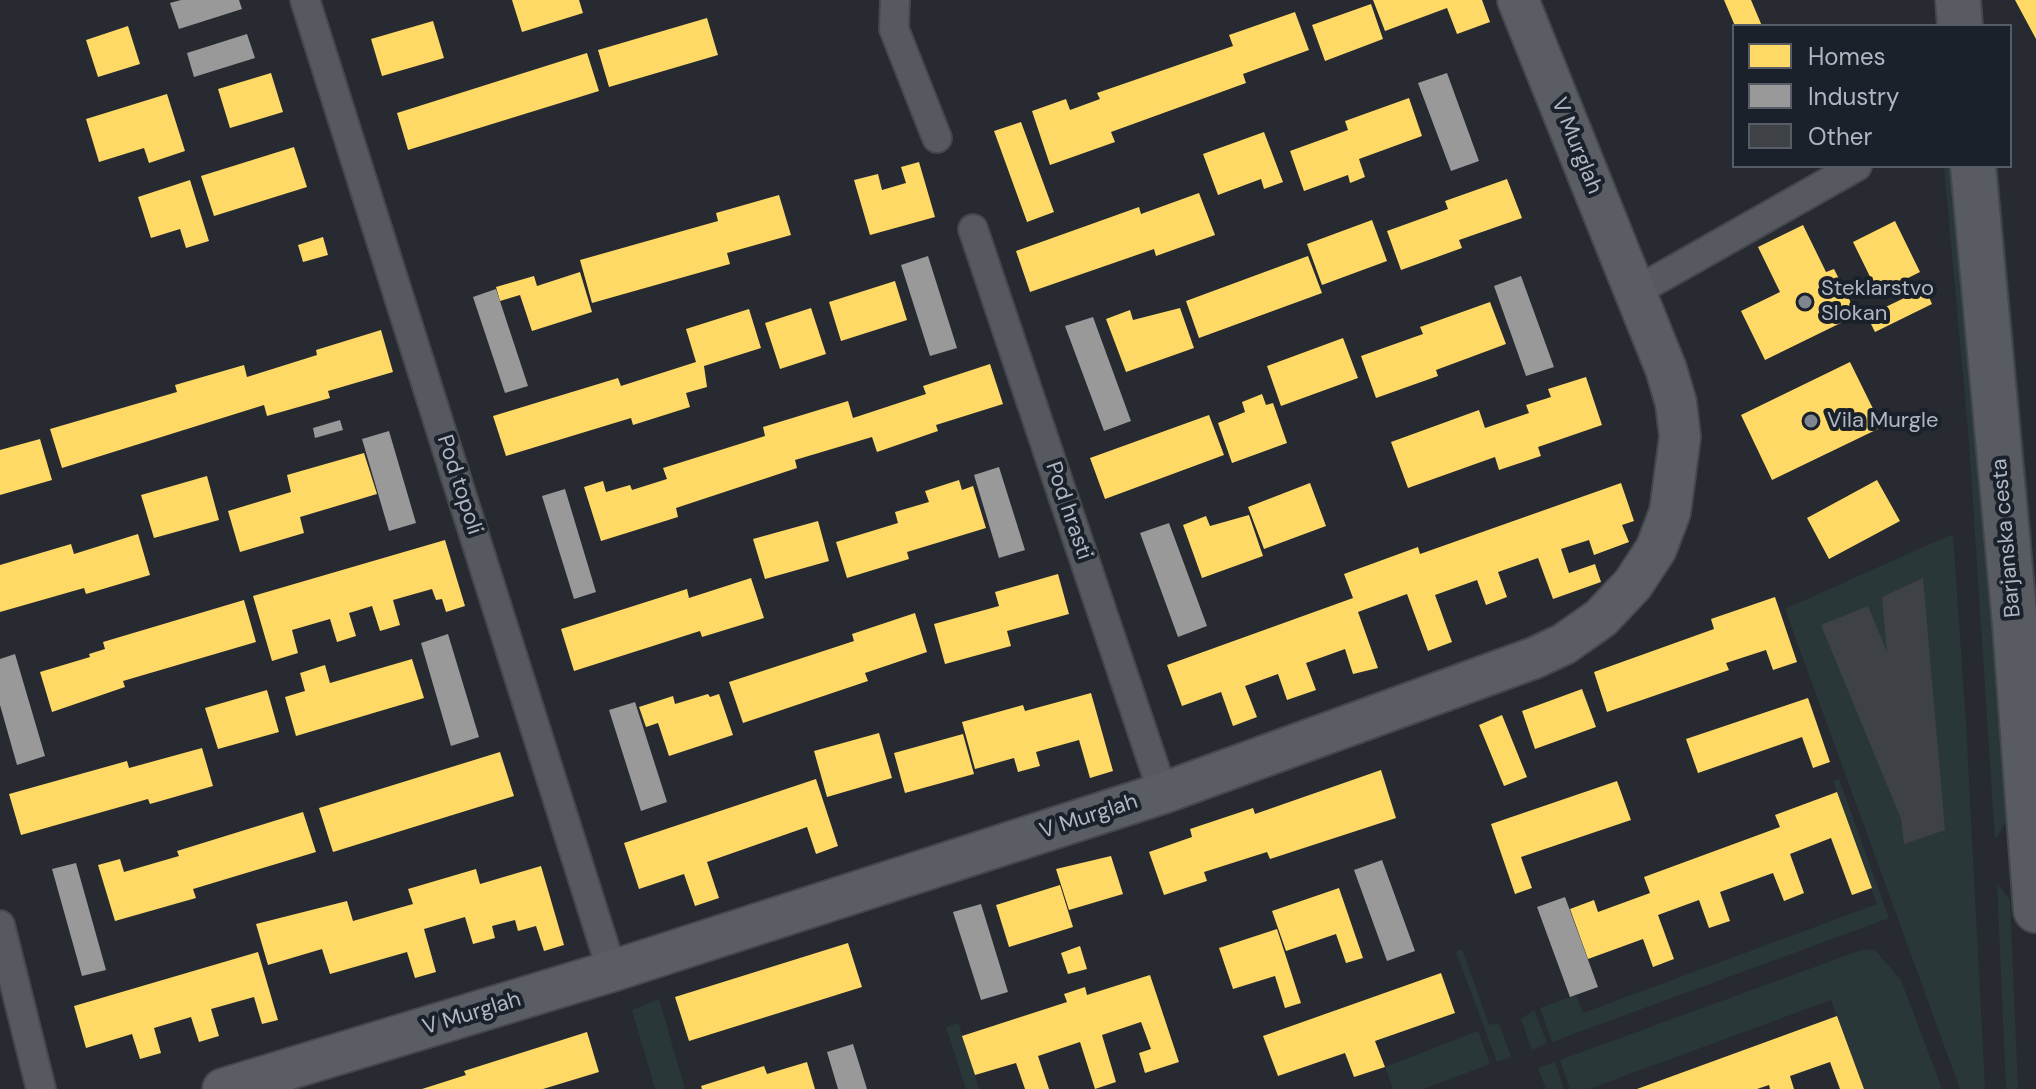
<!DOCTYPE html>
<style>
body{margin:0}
#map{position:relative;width:2036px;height:1089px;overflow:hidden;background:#272b31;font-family:"DM Sans",sans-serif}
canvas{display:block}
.legend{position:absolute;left:1732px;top:24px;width:280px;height:144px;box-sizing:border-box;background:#1b212a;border:2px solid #575d67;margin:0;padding:10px 14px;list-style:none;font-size:24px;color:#b0b7c2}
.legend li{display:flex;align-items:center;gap:16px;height:40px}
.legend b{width:40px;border:2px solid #575d67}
</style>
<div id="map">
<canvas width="2036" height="1089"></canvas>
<ul class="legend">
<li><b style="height:22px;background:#ffd966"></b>Homes</li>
<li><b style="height:22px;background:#999"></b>Industry</li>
<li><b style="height:22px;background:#3e4146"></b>Other</li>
</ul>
</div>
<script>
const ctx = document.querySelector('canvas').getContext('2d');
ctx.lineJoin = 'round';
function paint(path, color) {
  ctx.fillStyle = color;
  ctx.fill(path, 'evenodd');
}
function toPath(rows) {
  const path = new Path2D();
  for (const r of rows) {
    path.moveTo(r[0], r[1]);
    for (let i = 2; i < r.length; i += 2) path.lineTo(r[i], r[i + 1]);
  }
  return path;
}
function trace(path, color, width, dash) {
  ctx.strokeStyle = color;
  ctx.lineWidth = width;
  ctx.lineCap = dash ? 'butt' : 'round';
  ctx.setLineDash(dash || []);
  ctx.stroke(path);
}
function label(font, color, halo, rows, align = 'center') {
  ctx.font = font + ' "DM Sans",sans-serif';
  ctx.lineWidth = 8;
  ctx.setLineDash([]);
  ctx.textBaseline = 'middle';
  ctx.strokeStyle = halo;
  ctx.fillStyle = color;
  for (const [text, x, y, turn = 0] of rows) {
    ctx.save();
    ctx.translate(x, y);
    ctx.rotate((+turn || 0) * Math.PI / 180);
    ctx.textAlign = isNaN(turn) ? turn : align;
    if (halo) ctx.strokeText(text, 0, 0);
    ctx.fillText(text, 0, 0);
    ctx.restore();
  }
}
paint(toPath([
 [1944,166,1958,166,1995,648,2006,822,1995,840,1969,441],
 [1990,166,1998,166,2032,535,2036,681],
 [1950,535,1953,536,1966,724,1985,1089,1960,1089,1785,609],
 [1839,779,1889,918,1552,1042,1540,1008,1576,995,1583,1013,1877,904,1833,781],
 [1997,883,2010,900,2018,1089,2006,1089],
 [1462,949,1489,1025,1499,1023,1511,1057,1497,1062,1456,952],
 [1864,949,1875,950,1901,980,1942,1089,1864,1089,1831,1000,1589,1089,1570,1089,1560,1060],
 [659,999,685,1089,655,1089,632,1010],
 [1534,1010,1547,1043,1532,1050,1521,1019],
 [959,1023,962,1036,979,1089,966,1089,946,1027],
 [1478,1031,1490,1064,1423,1089,1393,1089,1385,1067],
 [1555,1062,1564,1089,1546,1089,1538,1068]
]), '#293739');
paint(toPath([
 [512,0,579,0,583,13,522,32],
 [1373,0,1482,0,1490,22,1457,34,1447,8,1385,31],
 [1724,0,1751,0,1762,26,1735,26],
 [2015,0,2036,0,2036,39],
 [1371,4,1383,39,1325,61,1312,25],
 [1295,12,1309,50,1243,74,1246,83,1111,132,1115,142,1050,165,1032,111,1066,99,1070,110,1100,99,1097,93,1233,46,1229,35],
 [707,18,718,55,609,87,598,50],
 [433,21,444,58,382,76,371,39],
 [128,26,140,64,98,77,86,40],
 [587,53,599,91,408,150,397,113],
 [271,73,283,112,230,128,218,89],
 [167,94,185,151,149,163,144,148,99,162,86,119],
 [1409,98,1422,136,1359,159,1365,177,1350,183,1348,175,1304,191,1290,151,1348,130,1345,121],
 [1021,122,1054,212,1027,222,994,131],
 [1264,132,1283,182,1264,189,1261,179,1218,195,1203,154],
 [294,147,307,187,214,216,201,176],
 [919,162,935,217,870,235,854,180,878,174,882,190,906,183,901,167],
 [1507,179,1522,218,1459,240,1462,248,1401,270,1387,231,1448,209,1445,201],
 [190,180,209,241,186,248,180,229,151,238,138,197],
 [1199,193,1215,235,1156,256,1154,249,1030,292,1016,251,1139,207,1141,214],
 [779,195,791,235,727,253,730,264,592,303,580,260,718,221,716,213],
 [1372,220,1387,261,1322,285,1307,244],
 [1895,221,1920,272,1878,293,1853,242],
 [1803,225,1826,272,1834,269,1857,315,1765,360,1741,311,1780,292,1758,247],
 [323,237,328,255,303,262,298,245],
 [1308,256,1322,293,1199,338,1186,301],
 [580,272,592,312,532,331,520,295,500,301,496,287,534,276,537,286],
 [895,281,907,320,841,341,829,302],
 [1925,288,1932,304,1875,332,1867,316],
 [1490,302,1506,344,1436,370,1438,376,1376,398,1361,356,1423,334,1420,327],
 [811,308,826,354,780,369,765,323],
 [1180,308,1194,348,1126,372,1106,319,1130,310,1133,320],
 [749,309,761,348,704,366,707,387,686,393,690,407,633,425,631,418,506,456,493,416,618,378,621,386,696,362,686,329],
 [381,330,393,372,328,391,330,398,267,416,264,405,62,468,50,429,177,392,175,385,244,365,247,377,317,355,316,350],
 [1343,338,1358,378,1281,406,1267,366],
 [1850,362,1882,427,1772,480,1741,415],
 [990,364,1003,404,936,425,938,431,877,452,872,437,795,460,797,468,676,508,678,517,601,541,584,487,603,481,606,492,630,485,632,490,667,479,663,468,765,436,763,427,848,401,853,418,926,394,923,386],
 [1586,377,1602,425,1538,447,1541,456,1499,470,1495,457,1408,488,1391,442,1479,410,1485,428,1529,413,1526,405,1551,397,1548,389],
 [1262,394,1266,405,1273,403,1287,443,1232,463,1218,423,1245,412,1242,402],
 [1209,415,1224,455,1105,499,1090,458],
 [40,439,52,480,0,495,0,450],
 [364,453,377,494,300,517,304,533,240,552,228,511,291,492,287,475],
 [207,476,219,520,154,538,141,495],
 [959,480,962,490,973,486,986,528,907,552,909,559,847,578,836,542,898,523,895,512,929,502,925,491],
 [1877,480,1900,521,1829,559,1807,518],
 [1310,483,1326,526,1264,549,1248,507],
 [1621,483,1634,521,1622,525,1629,542,1594,555,1589,540,1561,549,1569,573,1595,564,1601,582,1553,599,1538,558,1498,572,1507,597,1486,605,1477,580,1435,595,1452,642,1428,651,1407,594,1358,612,1378,668,1353,674,1345,649,1306,663,1316,690,1287,700,1278,674,1245,686,1257,717,1233,726,1221,692,1182,706,1167,665,1353,598,1344,574,1418,547,1420,554],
 [1249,515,1263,556,1202,578,1183,525,1206,516,1210,526],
 [818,521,829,561,765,579,753,539],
 [138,534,150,575,86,594,84,588,0,612,0,565,71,544,74,554],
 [445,540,465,606,446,612,442,599,436,600,432,589,393,600,400,625,380,631,372,606,349,613,356,636,337,642,330,619,292,630,298,653,272,661,253,596],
 [1058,574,1069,614,1007,631,1011,646,945,664,934,624,999,606,995,592],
 [751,578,764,618,702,637,700,631,574,671,561,629,687,589,689,598],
 [1775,597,1797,662,1773,670,1766,650,1726,663,1729,670,1607,712,1594,672,1714,629,1711,619],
 [244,600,256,642,123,681,125,687,52,712,40,672,90,657,89,654,105,649,103,642],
 [915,613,927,652,865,673,868,681,743,723,729,682,854,641,852,634],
 [412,659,424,698,296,736,285,697,305,691,300,673,325,665,330,683],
 [1582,689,1596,727,1535,749,1522,711],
 [267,690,279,732,218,749,205,708],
 [1091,693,1113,771,1090,778,1079,740,1036,752,1040,766,1018,772,1014,758,975,769,962,722,1023,705,1025,711],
 [708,694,710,697,719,694,733,735,669,756,658,723,646,727,639,707,673,696,675,704],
 [1808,698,1830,762,1813,768,1802,737,1698,773,1686,739],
 [1502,715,1527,777,1504,786,1479,725],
 [879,733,892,778,827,797,814,751],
 [963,734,974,774,905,793,894,753],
 [202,748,213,786,150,804,148,799,21,835,9,794,127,761,129,768],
 [500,752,514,796,333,852,319,808],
 [1381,770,1396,818,1270,859,1267,852,1204,872,1207,881,1164,895,1149,852,1192,837,1190,829,1253,808,1255,814],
 [816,779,838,846,816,854,807,827,707,862,719,898,695,906,684,874,639,889,624,843],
 [1617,781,1631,820,1521,857,1532,888,1515,894,1491,824],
 [1837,792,1872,888,1852,895,1831,838,1790,854,1804,893,1784,901,1773,873,1720,892,1730,921,1709,928,1699,900,1658,915,1674,959,1653,967,1643,939,1588,959,1570,909,1594,900,1598,912,1650,893,1644,877,1780,827,1775,815],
 [303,812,316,852,193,889,196,898,115,921,98,865,120,859,124,872,179,856,177,851],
 [1111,856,1123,894,1069,910,1056,869],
 [541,866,564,945,544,951,536,926,518,931,515,920,492,926,495,938,473,944,465,917,424,929,436,972,415,978,407,952,330,974,322,949,268,965,256,924,347,901,353,921,413,904,408,889,476,869,480,884],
 [1060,885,1073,927,1009,947,996,905],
 [1339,888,1363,958,1346,963,1336,934,1286,951,1272,911],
 [1277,929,1301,1003,1285,1008,1275,976,1233,989,1219,948],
 [848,943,862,987,689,1041,675,997],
 [1080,946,1087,969,1068,974,1061,953],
 [258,952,278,1020,262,1024,254,997,211,1009,219,1036,199,1042,191,1017,154,1028,161,1053,140,1059,132,1034,86,1048,74,1006],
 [1441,973,1455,1013,1375,1041,1385,1067,1354,1077,1345,1053,1278,1076,1263,1036],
 [1150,975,1179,1062,1145,1073,1139,1053,1151,1049,1141,1022,1102,1035,1116,1082,1095,1089,1080,1042,1038,1056,1049,1089,1025,1089,1016,1063,975,1075,962,1036,1067,1002,1064,994,1085,987,1087,995],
 [1837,1016,1864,1089,1840,1089,1830,1062,1790,1076,1794,1089,1770,1089,1769,1085,1757,1089,1637,1089],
 [587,1032,599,1072,543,1089,422,1089,466,1075,464,1071],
 [807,1062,815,1089,702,1089,701,1086,764,1066,767,1074]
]), '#ffd966');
paint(toPath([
 [181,0,239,0,242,9,179,29,170,3],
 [247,34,255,58,194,77,187,53],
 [1447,73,1479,161,1451,171,1418,83],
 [928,256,957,348,930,356,901,265],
 [1521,276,1554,367,1526,376,1494,286],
 [496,289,528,386,505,393,473,297],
 [1093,317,1131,421,1104,431,1065,326],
 [340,420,343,430,315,438,313,428],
 [389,431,416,523,389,531,362,439],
 [999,467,1025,550,999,558,974,475],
 [565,489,596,592,574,599,542,496],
 [1169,523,1207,626,1178,637,1140,533],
 [448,634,479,737,451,746,421,643],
 [15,654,45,756,17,765,0,705,0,659],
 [635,702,667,802,641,811,609,710],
 [1382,860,1415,951,1387,961,1354,870],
 [76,863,106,970,82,976,52,869],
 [1565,897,1598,987,1570,997,1537,907],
 [981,904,1008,992,981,1000,953,912],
 [853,1044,867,1089,838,1089,827,1052]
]), '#999');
paint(toPath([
 [1923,578,1945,830,1904,844,1901,819,1821,625,1868,606,1887,652,1882,597]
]), '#3e4146');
const street = toPath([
 [305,0,612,971],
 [895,0,894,29,937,138],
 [973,229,1163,793],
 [1633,293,1857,166],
 [0,925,41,1089]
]);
const secondary = toPath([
 [223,1089,612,971,1163,793,1534,658,1564,644,1601,618,1633,584,1656,549,1670,512,1680,437,1676,403,1666,369,1518,0]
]);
const primary = toPath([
 [1958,0,1960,26],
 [1973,166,2015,624,2036,910]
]);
trace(street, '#44474c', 32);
trace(secondary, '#44474c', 44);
trace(primary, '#44474e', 48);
trace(street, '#56595f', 28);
trace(secondary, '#5a5e64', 40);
trace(primary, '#585b61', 44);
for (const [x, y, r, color] of [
 [1805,302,8,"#80868f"],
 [1811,421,8,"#80868f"]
]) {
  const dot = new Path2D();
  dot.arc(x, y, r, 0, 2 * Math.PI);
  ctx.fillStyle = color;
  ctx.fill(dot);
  trace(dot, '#1b212a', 3);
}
label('22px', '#b0b7c2', '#1b212a', [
 ["V Murglah",1576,146,68],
 ["Pod topoli",459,485,72],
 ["Pod hrasti",1068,511,71],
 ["Barjanska cesta",2007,538,-95],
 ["V Murglah",1089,817,-18],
 ["V Murglah",472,1014,-17]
]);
label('22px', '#b0b7c2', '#1b212a', [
 ["Steklarstvo",1821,289],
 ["Slokan",1821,314],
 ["Vila Murgle",1827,421]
], 'left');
</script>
